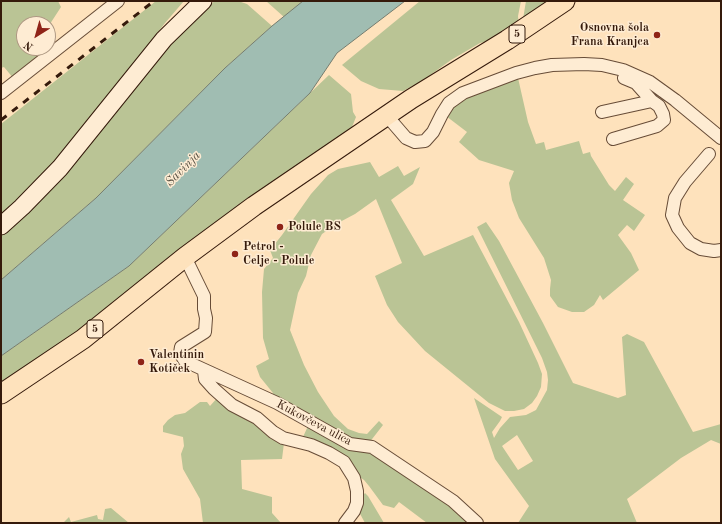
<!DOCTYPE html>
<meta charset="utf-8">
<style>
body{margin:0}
#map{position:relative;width:722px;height:524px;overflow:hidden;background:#fee2bc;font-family:"Old Standard TT",serif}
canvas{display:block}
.frame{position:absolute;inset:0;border:2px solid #351a0b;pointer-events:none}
.north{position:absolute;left:16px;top:16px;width:40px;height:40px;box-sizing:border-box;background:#feecd3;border:1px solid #ae9883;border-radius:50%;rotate:217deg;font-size:11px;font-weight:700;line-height:16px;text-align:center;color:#351a0b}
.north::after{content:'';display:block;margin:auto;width:14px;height:18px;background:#8f2418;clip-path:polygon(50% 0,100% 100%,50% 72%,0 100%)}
</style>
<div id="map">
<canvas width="722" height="524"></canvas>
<div class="frame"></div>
<div class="north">N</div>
</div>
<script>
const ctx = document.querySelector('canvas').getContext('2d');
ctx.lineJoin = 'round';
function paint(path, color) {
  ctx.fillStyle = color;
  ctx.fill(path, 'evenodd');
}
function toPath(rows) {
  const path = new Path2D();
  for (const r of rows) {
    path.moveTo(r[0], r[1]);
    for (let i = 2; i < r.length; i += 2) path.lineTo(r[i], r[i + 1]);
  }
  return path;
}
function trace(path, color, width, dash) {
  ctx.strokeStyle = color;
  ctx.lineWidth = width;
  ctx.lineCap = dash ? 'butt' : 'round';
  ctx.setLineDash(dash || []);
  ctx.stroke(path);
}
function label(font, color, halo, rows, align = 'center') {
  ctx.font = font + ' "Old Standard TT",serif';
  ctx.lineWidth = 3;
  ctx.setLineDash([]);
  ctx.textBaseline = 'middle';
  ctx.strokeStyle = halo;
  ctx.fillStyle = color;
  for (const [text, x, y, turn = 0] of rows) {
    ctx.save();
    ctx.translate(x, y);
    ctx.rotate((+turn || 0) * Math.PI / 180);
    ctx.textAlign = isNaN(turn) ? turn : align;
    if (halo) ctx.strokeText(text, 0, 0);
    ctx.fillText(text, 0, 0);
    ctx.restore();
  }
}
paint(toPath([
 [1,1,58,1,61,7,48,27,48,24,24,24,24,48,30,48,39,59,14,79,4,67,1,68],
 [156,1,184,1,165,23,82,131,45,175,1,218,1,124],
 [215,1,238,1,247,4,272,26,225,68,96,198,1,280,1,236,31,210,197,14],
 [266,1,303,1,284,17],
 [420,1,521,1,518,16,519,28,497,39,480,43,451,60,422,81,403,91,379,89,361,81,342,65],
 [526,1,557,1,523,19],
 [329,75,351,94,353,112,356,117,352,127,79,332,1,384,1,356,129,266],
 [518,78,528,122,536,144,544,142,546,150,579,141,583,154,590,152,591,156,609,185,615,191,626,177,634,184,623,200,645,215,634,231,627,225,618,235,631,253,639,270,603,300,600,295,594,305,584,312,572,312,558,307,550,296,550,289,551,280,544,258,519,218,512,200,509,183,514,171,479,160,459,142,467,132,446,116,454,104,466,98],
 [370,162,379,177,398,166,404,176,420,167,413,184,391,200,424,256,473,235,519,322,538,363,542,374,541,387,537,396,532,403,524,409,514,411,505,411,489,403,425,351,398,322,387,305,375,276,402,263,376,199,355,214,338,223,322,234,311,255,306,276,298,293,290,330,304,365,318,392,334,416,348,429,359,433,367,434,379,421,383,425,369,443,359,442,272,397,273,393,260,377,256,366,269,359,263,338,262,292,264,269,273,258,270,250,282,235,311,194,328,175,338,169],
 [486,222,499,241,543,323,573,383,618,398,626,395,622,337,627,334,644,342,693,432,721,424,721,444,711,440,681,458,627,499,637,523,518,523,529,506,495,459,474,398,502,417,500,421,492,432,494,438,500,428,510,417,526,415,536,410,547,390,548,380,547,372,542,358,477,227],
 [517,435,533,461,518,470,502,446],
 [218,397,284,443,282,459,241,460,242,489,272,497,272,513,281,523,203,523,200,499,183,469,181,454,184,446,183,437,163,432,163,426,168,420,175,415,185,413,200,402,207,402,210,406],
 [308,426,373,451,474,523,427,523,399,502,394,508,383,505,369,486,364,480,303,437],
 [365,493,368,496,384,523,365,523,358,510,359,500],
 [111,508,129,523,63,523,69,517,71,522,97,515,98,519,103,520,105,509]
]), '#bac495');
const water = toPath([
 [303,1,405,1,337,53,310,93,129,266,1,356,1,280,96,198,225,68,272,26,303,1]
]);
paint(water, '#a0bdb2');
trace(water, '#757c6f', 1);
const street = toPath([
 [1,93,118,1],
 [602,112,652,101,636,83,624,78],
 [387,116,406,138,415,142,425,141,433,132,442,114,449,103,463,93,516,73,535,68,552,65,584,64,602,65,623,70,650,82,675,100,721,138],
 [613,139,657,126,664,120,663,114,659,106,652,101],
 [709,154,685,182,675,198,672,215,678,228,690,243,701,249,714,251,721,250],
 [185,257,204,296,204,309,206,318,205,332,181,347,180,353,185,361,277,403,350,444,372,447,453,501,477,523],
 [204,371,205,379,214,389,232,405,257,418,273,432,283,438,311,445,329,453,344,462,354,478,357,491,357,503,354,511,345,523]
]);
const secondary = toPath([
 [1,226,22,207,60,168,164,39,203,1]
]);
const primary = toPath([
 [1,394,83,339,185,257,254,206,411,99,507,40,565,1]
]);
trace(street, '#674c37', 14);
trace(secondary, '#351a0b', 19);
trace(primary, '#351a0b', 21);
trace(street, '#feecd3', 12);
trace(secondary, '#feecd3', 17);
trace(primary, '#fee2bc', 19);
trace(toPath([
 [1,120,154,1]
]), '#351a0b', 3, [7, 7]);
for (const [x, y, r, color] of [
 [657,35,4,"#8f2418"],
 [280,227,4,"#8f2418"],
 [235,254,4,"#8f2418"],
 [141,362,4,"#8f2418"]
]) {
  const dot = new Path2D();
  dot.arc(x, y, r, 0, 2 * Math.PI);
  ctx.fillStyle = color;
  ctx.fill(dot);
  trace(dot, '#feecd3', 1.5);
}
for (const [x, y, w] of [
 [517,34,16],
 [95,329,16]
]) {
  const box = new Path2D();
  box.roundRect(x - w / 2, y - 9, w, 18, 3);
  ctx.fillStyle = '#feecd3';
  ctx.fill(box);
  trace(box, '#351a0b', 1);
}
label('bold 11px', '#351a0b', null, [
 ["5",517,34],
 ["5",95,329]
]);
label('bold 12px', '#351a0b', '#feecd3', [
 ["Osnovna šola",649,28,"right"],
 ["Frana Kranjca",649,42,"right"],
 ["Polule BS",288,227],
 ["Petrol -",243,247],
 ["Celje - Polule",243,261],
 ["Valentinin",149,355],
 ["Kotiček",149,369]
], 'left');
label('12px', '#351a0b', '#feecd3', [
 ["Kukovčeva ulica",314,423,28]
]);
label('italic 13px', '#5a5345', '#feecd3', [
 ["Savinja",183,169,-45]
]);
</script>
